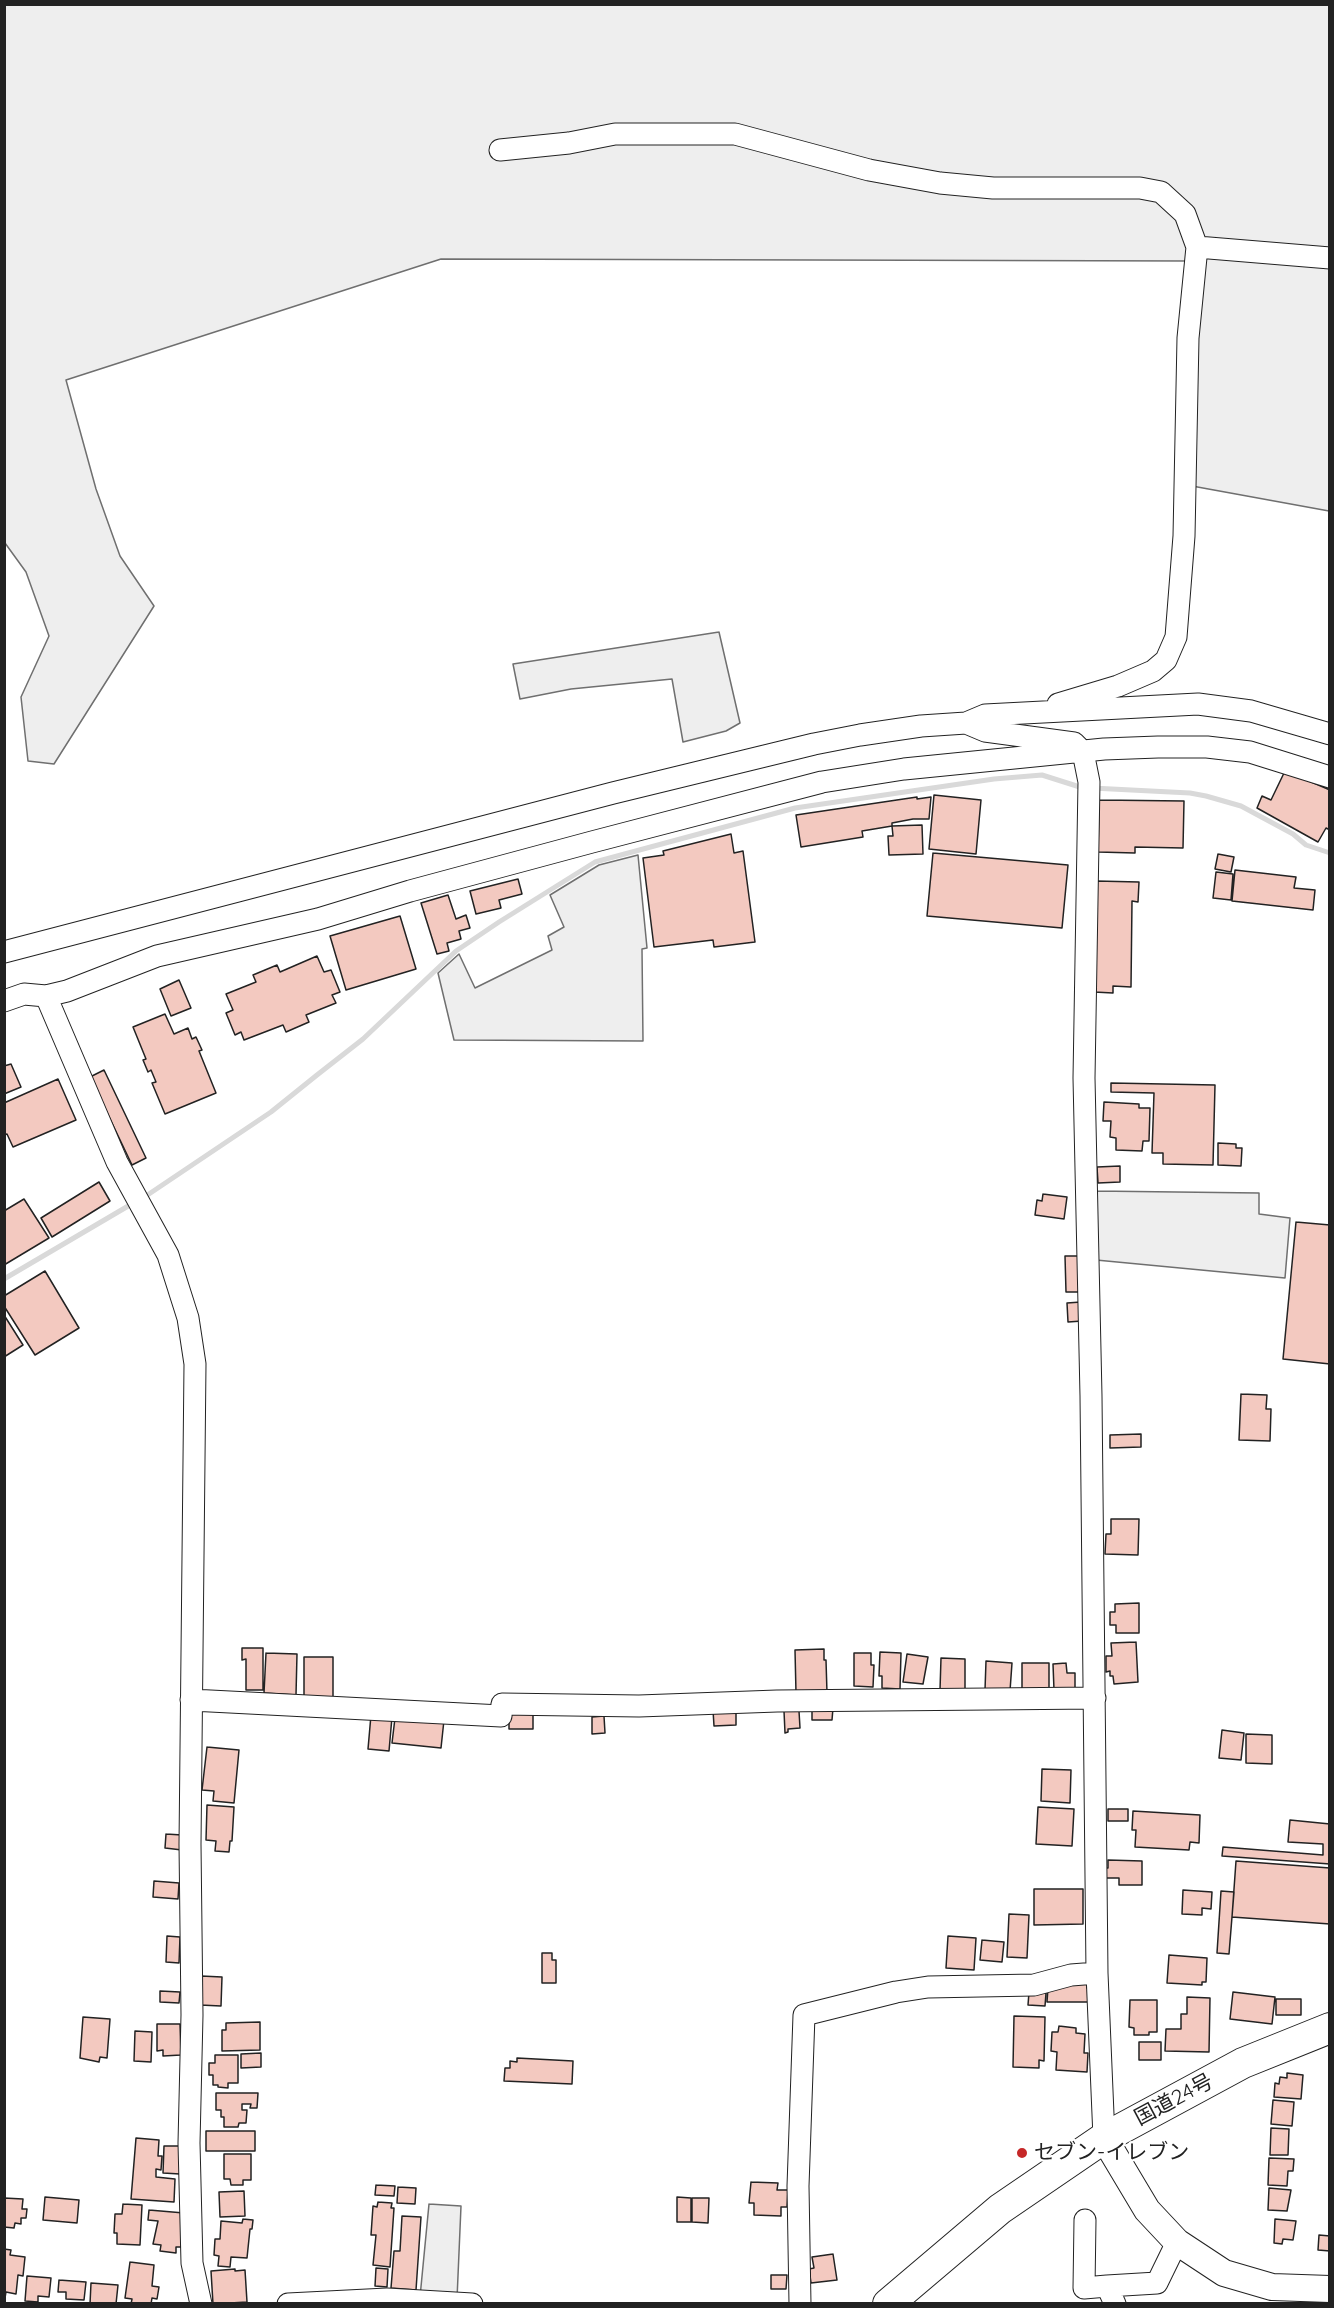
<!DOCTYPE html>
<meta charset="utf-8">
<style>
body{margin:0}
#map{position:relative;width:1334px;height:2308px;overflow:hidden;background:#fff;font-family:Quicksand,sans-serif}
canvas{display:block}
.frame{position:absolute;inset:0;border:6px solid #222;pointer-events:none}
</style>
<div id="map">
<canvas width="1334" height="2308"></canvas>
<div class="frame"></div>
</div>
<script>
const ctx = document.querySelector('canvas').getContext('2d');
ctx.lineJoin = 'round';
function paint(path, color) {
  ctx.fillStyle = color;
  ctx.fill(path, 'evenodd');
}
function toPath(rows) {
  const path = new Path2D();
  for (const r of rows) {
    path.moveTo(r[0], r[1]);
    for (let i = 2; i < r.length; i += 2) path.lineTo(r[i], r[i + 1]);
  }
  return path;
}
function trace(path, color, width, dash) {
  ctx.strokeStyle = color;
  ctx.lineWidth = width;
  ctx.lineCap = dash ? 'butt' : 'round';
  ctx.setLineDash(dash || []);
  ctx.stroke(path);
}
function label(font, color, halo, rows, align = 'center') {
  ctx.font = font + ' Quicksand,"Noto Sans JP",sans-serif';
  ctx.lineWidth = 4.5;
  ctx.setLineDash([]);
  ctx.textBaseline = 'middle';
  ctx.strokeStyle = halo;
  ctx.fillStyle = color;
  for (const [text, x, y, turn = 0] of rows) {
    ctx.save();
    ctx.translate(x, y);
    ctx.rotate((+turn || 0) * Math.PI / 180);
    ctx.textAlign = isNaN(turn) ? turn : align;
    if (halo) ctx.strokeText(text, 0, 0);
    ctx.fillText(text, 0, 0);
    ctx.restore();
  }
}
const green = toPath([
 [4,5,1329,5,1329,511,1192,486,1189,261,441,259,66,380,96,489,120,556,154,606,54,764,28,761,21,697,49,636,26,572,5,543,4,5],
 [719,632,740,723,726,731,683,742,672,679,571,689,520,699,513,664,719,632],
 [638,855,647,948,642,949,643,1041,454,1040,438,973,459,954,475,988,552,950,548,936,564,927,550,895,599,865,638,855],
 [1094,1191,1259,1193,1259,1214,1290,1218,1285,1278,1096,1260,1094,1191],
 [429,2204,461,2206,457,2299,420,2297,429,2204]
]);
paint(green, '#eee');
trace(green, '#6f6f6f', 1.5);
trace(toPath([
 [1092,788,1190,793,1206,796,1241,806,1293,834,1306,845,1330,853],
 [143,1198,271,1112,317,1075,363,1039,456,951,499,922,595,862,795,808,994,779,1042,775,1083,788],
 [4,1279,135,1202]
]), '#d9d9d9', 5);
const building = toPath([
 [1284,773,1302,778,1330,790,1330,830,1326,828,1318,842,1257,808,1262,796,1271,800,1284,773],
 [934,795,981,800,976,854,929,849,934,795],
 [917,797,917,799,931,797,929,819,913,819,892,823,892,826,862,831,863,837,801,847,796,815,917,797],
 [1099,800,1184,801,1183,848,1135,847,1135,853,1098,852,1099,800],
 [922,825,923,854,889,855,888,836,893,836,892,826,922,825],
 [731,834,734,853,743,851,755,942,714,947,713,940,654,947,643,858,664,855,663,851,731,834],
 [933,853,1068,865,1062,928,927,916,933,853],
 [1218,854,1234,857,1231,872,1215,869,1218,854],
 [1235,870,1296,877,1294,888,1315,890,1313,910,1232,901,1235,870],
 [1216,872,1233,874,1231,900,1213,898,1216,872],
 [518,879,522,894,499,900,501,908,476,914,470,891,518,879],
 [1096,881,1139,882,1138,902,1132,901,1131,987,1113,986,1113,993,1094,992,1096,881],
 [448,895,456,919,466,915,470,928,459,931,461,939,447,943,449,951,437,954,421,903,448,895],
 [400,916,416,969,346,990,330,936,400,916],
 [317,956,324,972,331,970,340,992,332,995,336,1003,306,1015,309,1022,286,1032,283,1025,244,1040,241,1032,235,1035,226,1013,233,1010,226,994,256,982,253,975,277,965,280,972,317,956],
 [179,980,191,1008,171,1016,160,989,179,980],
 [165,1014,174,1034,188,1028,192,1039,196,1037,202,1050,199,1051,216,1093,165,1114,152,1083,156,1082,151,1070,148,1072,143,1060,146,1059,133,1027,165,1014],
 [11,1064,21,1087,4,1094,4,1066,11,1064],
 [104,1070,146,1158,132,1165,90,1077,104,1070],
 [58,1079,76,1120,13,1147,7,1134,4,1135,4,1103,58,1079],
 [1111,1083,1215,1085,1213,1165,1163,1164,1163,1153,1152,1153,1154,1093,1111,1092,1111,1083],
 [1104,1102,1139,1104,1139,1108,1150,1108,1149,1141,1143,1141,1142,1151,1116,1150,1116,1138,1110,1137,1111,1121,1103,1121,1104,1102],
 [1218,1143,1236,1144,1236,1148,1242,1148,1241,1166,1218,1165,1218,1143],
 [1120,1166,1120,1182,1098,1183,1097,1167,1120,1166],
 [99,1182,110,1201,52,1237,41,1218,99,1182],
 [1043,1194,1067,1197,1064,1219,1035,1215,1037,1200,1042,1201,1043,1194],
 [24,1199,49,1238,4,1265,4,1211,24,1199],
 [1296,1222,1330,1225,1330,1364,1283,1359,1296,1222],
 [1065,1256,1081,1256,1081,1292,1066,1292,1065,1256],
 [45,1271,79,1328,35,1355,4,1306,4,1296,45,1271],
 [1081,1302,1082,1321,1068,1322,1067,1303,1081,1302],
 [4,1315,23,1345,4,1357,4,1315],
 [1241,1394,1267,1395,1266,1409,1271,1409,1270,1441,1239,1440,1241,1394],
 [1141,1434,1141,1447,1110,1448,1110,1435,1141,1434],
 [1111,1519,1139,1519,1138,1555,1105,1554,1106,1534,1111,1534,1111,1519],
 [1139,1603,1139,1633,1116,1633,1116,1625,1110,1625,1110,1612,1115,1612,1115,1604,1139,1603],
 [1136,1642,1138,1682,1114,1684,1113,1676,1110,1676,1110,1671,1106,1672,1106,1656,1112,1656,1111,1643,1136,1642],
 [242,1648,263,1648,263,1690,246,1690,246,1659,242,1660,242,1648],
 [824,1649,824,1660,826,1660,827,1693,796,1693,795,1650,824,1649],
 [880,1652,901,1653,900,1689,882,1688,882,1676,879,1676,880,1652],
 [266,1653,297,1654,296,1695,264,1693,266,1653],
 [854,1653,871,1653,871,1665,874,1665,873,1687,854,1686,854,1653],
 [907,1654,928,1657,923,1684,903,1682,907,1654],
 [304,1657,333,1657,333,1698,304,1697,304,1657],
 [941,1658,965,1659,965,1691,940,1690,941,1658],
 [986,1661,1012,1663,1010,1691,985,1690,986,1661],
 [1022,1663,1049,1663,1049,1690,1022,1690,1022,1663],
 [1066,1663,1067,1673,1075,1673,1075,1689,1054,1690,1053,1664,1066,1663],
 [833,1708,832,1720,812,1720,812,1709,833,1708],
 [736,1709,736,1725,714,1726,713,1710,736,1709],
 [784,1711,799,1711,800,1728,788,1729,788,1732,785,1733,784,1711],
 [509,1712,533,1712,533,1729,509,1729,509,1712],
 [371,1715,392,1717,389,1751,368,1749,371,1715],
 [604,1716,605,1733,592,1734,592,1717,604,1716],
 [395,1718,444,1720,441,1748,392,1743,395,1718],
 [1222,1730,1244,1733,1241,1760,1219,1758,1222,1730],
 [1246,1734,1272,1735,1272,1764,1246,1763,1246,1734],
 [207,1747,239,1750,234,1803,213,1801,214,1791,202,1790,207,1747],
 [1042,1769,1071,1770,1070,1803,1041,1801,1042,1769],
 [207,1805,234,1807,232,1841,230,1841,229,1852,215,1851,216,1841,206,1840,207,1805],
 [1038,1807,1074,1809,1072,1846,1036,1844,1038,1807],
 [1108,1809,1128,1809,1128,1821,1108,1821,1108,1809],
 [1133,1811,1200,1815,1199,1843,1190,1842,1189,1850,1135,1847,1136,1830,1132,1830,1133,1811],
 [1290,1820,1330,1824,1330,1864,1222,1856,1223,1847,1323,1855,1323,1844,1288,1842,1290,1820],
 [166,1834,182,1835,182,1850,165,1848,166,1834],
 [1108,1860,1142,1861,1142,1885,1119,1885,1119,1878,1104,1878,1104,1868,1108,1868,1108,1860],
 [1236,1861,1330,1868,1330,1924,1232,1917,1236,1861],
 [154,1881,179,1883,178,1899,153,1897,154,1881],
 [1034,1889,1083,1889,1083,1924,1034,1925,1034,1889],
 [1183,1890,1212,1892,1211,1909,1202,1908,1202,1915,1182,1914,1183,1890],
 [1221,1891,1234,1892,1229,1954,1217,1953,1221,1891],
 [1009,1914,1029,1915,1027,1958,1007,1957,1009,1914],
 [167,1936,180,1937,179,1963,166,1962,167,1936],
 [948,1936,976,1938,974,1970,946,1968,948,1936],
 [982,1940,1004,1942,1002,1962,980,1960,982,1940],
 [542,1953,552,1953,552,1960,556,1960,556,1983,542,1983,542,1953],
 [1169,1955,1207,1958,1206,1982,1202,1982,1202,1985,1167,1983,1169,1955],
 [201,1976,222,1977,221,2006,200,2005,201,1976],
 [1087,1981,1087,1988,1090,1988,1090,2002,1047,2002,1048,1988,1062,1988,1062,1983,1087,1981],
 [160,1991,180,1992,179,2003,160,2002,160,1991],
 [1029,1992,1046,1993,1045,2006,1028,2005,1029,1992],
 [1233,1992,1275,1997,1272,2024,1230,2019,1233,1992],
 [1187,1997,1210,1998,1209,2052,1165,2051,1166,2029,1181,2029,1181,2014,1187,2014,1187,1997],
 [1276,1999,1301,1999,1301,2015,1276,2015,1276,1999],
 [1130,2000,1157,2000,1157,2032,1149,2032,1149,2035,1134,2035,1134,2028,1129,2027,1130,2000],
 [1014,2016,1045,2017,1044,2061,1039,2060,1039,2068,1013,2067,1014,2016],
 [83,2017,110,2019,107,2058,100,2057,99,2062,80,2058,83,2017],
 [260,2022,260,2050,222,2051,222,2030,226,2030,226,2023,260,2022],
 [157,2024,180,2024,181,2055,163,2056,163,2050,157,2051,157,2024],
 [1059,2026,1076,2028,1076,2033,1085,2034,1084,2053,1088,2053,1087,2072,1056,2070,1057,2052,1051,2051,1052,2032,1058,2032,1059,2026],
 [135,2031,152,2032,151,2062,134,2061,135,2031],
 [1139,2042,1161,2042,1161,2060,1139,2060,1139,2042],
 [261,2053,261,2067,241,2068,241,2054,261,2053],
 [215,2055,238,2055,238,2083,228,2083,228,2088,218,2087,218,2085,213,2085,213,2075,209,2075,209,2063,215,2063,215,2055],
 [517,2058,573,2061,572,2084,504,2081,505,2068,510,2068,510,2061,517,2062,517,2058],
 [1287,2073,1303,2075,1301,2099,1274,2097,1275,2083,1279,2084,1280,2077,1287,2078,1287,2073],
 [216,2093,258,2093,257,2108,250,2108,251,2104,242,2104,242,2110,247,2110,246,2123,239,2123,238,2127,224,2127,224,2117,221,2117,221,2110,216,2110,216,2093],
 [1273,2100,1294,2102,1292,2126,1271,2124,1273,2100],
 [1271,2128,1289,2129,1288,2155,1270,2155,1271,2128],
 [206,2131,255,2131,255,2151,206,2151,206,2131],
 [136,2138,159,2140,158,2156,162,2156,161,2170,156,2169,156,2177,175,2179,174,2202,131,2199,136,2138],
 [164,2146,181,2146,180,2174,163,2173,164,2146],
 [224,2154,251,2154,251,2180,243,2180,243,2185,231,2185,230,2179,224,2179,224,2154],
 [1269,2158,1294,2159,1293,2171,1288,2171,1287,2186,1268,2185,1269,2158],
 [751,2182,778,2183,777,2190,788,2190,787,2207,781,2207,781,2216,754,2215,754,2203,749,2203,751,2182],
 [376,2185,395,2186,394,2196,375,2195,376,2185],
 [398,2187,416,2188,415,2204,397,2203,398,2187],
 [1269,2188,1291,2190,1287,2211,1268,2210,1269,2188],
 [244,2191,245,2216,220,2217,219,2192,244,2191],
 [45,2197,79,2200,77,2223,43,2220,45,2197],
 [677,2197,691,2198,691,2222,677,2222,677,2197],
 [4,2198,23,2199,22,2209,27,2209,26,2218,21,2218,21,2224,15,2223,14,2228,4,2227,4,2198],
 [692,2198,709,2198,708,2223,692,2222,692,2198],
 [378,2202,392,2203,391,2208,394,2208,390,2267,373,2265,376,2235,371,2235,373,2206,377,2207,378,2202],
 [123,2204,142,2205,140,2245,117,2244,117,2233,114,2233,115,2214,122,2214,123,2204],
 [149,2210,184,2213,181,2247,176,2247,176,2253,160,2251,161,2245,153,2244,158,2221,148,2220,149,2210],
 [402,2216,421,2217,416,2290,391,2288,394,2251,400,2251,402,2216],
 [243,2219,253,2220,252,2229,250,2229,247,2258,231,2257,230,2267,218,2266,219,2256,214,2255,215,2239,220,2239,221,2221,242,2223,243,2219],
 [1275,2219,1296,2221,1293,2240,1283,2239,1282,2244,1274,2243,1275,2219],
 [1319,2235,1330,2236,1330,2251,1318,2250,1319,2235],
 [4,2249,11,2250,10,2255,25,2257,23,2276,18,2275,16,2294,6,2292,5,2298,4,2249],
 [833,2254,837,2280,811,2283,809,2269,814,2268,812,2257,833,2254],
 [130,2262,154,2265,152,2286,159,2287,157,2299,152,2298,151,2304,131,2304,132,2299,125,2298,130,2262],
 [376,2268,388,2269,387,2287,375,2286,376,2268],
 [235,2269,235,2271,245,2270,247,2302,213,2304,211,2271,235,2269],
 [771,2275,787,2275,786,2289,771,2289,771,2275],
 [27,2276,51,2278,49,2297,38,2296,38,2302,25,2301,27,2276],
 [59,2280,86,2282,84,2300,66,2299,66,2292,58,2292,59,2280],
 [91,2283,118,2285,116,2304,90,2304,91,2283]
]);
paint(building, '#f3c9c0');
trace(building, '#222', 1.5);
const minor = toPath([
 [500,150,569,143,615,134,735,134,869,170,940,183,993,188,1140,188,1161,192,1185,214,1197,247,1188,338,1184,536,1176,637,1166,660,1153,671,1118,686,1058,704],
 [1197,247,1330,258],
 [966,723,985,731,1074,743,1083,752,1089,782,1084,1078,1091,1396,1097,1973,1104,2138],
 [4,952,613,793,814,744,860,735,921,726,966,723,985,715,1198,704,1251,711,1330,734],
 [46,996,117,1162,168,1255,188,1318,195,1364,190,1844,192,2015,189,2143,192,2263,201,2304],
 [4,1001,24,994,46,996,67,991,157,956,318,919,410,891,592,842,822,782,904,769,1104,749,1158,747,1207,747,1250,752,1330,777],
 [191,1700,501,1716,502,1704,639,1706,777,1701,1095,1698],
 [1085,2220,1084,2288,1107,2286],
 [288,2304,387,2299,472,2304],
 [800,2304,798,2186,804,2015,896,1992,928,1987,1034,1985,1071,1975,1097,1973],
 [1115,2304,1107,2286,1157,2283,1177,2242]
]);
const major = toPath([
 [1104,2138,1147,2210,1177,2242,1224,2273,1272,2287,1330,2289]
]);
const highway = toPath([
 [888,2304,1000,2209,1104,2138,1243,2063,1330,2028]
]);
trace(minor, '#222', 23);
trace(major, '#222', 28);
trace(highway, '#222', 32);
trace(minor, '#fff', 21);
trace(major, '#fff', 26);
trace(highway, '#fff', 30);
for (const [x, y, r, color] of [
 [1022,2153,6,"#c62828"]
]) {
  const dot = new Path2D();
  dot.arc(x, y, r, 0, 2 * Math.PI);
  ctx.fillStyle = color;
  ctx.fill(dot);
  trace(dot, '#fff', 2);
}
label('21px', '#222', '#fff', [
 ["国道24号",1174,2100,-28]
]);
label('21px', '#222', '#fff', [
 ["セブン-イレブン",1034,2153]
], 'left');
</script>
